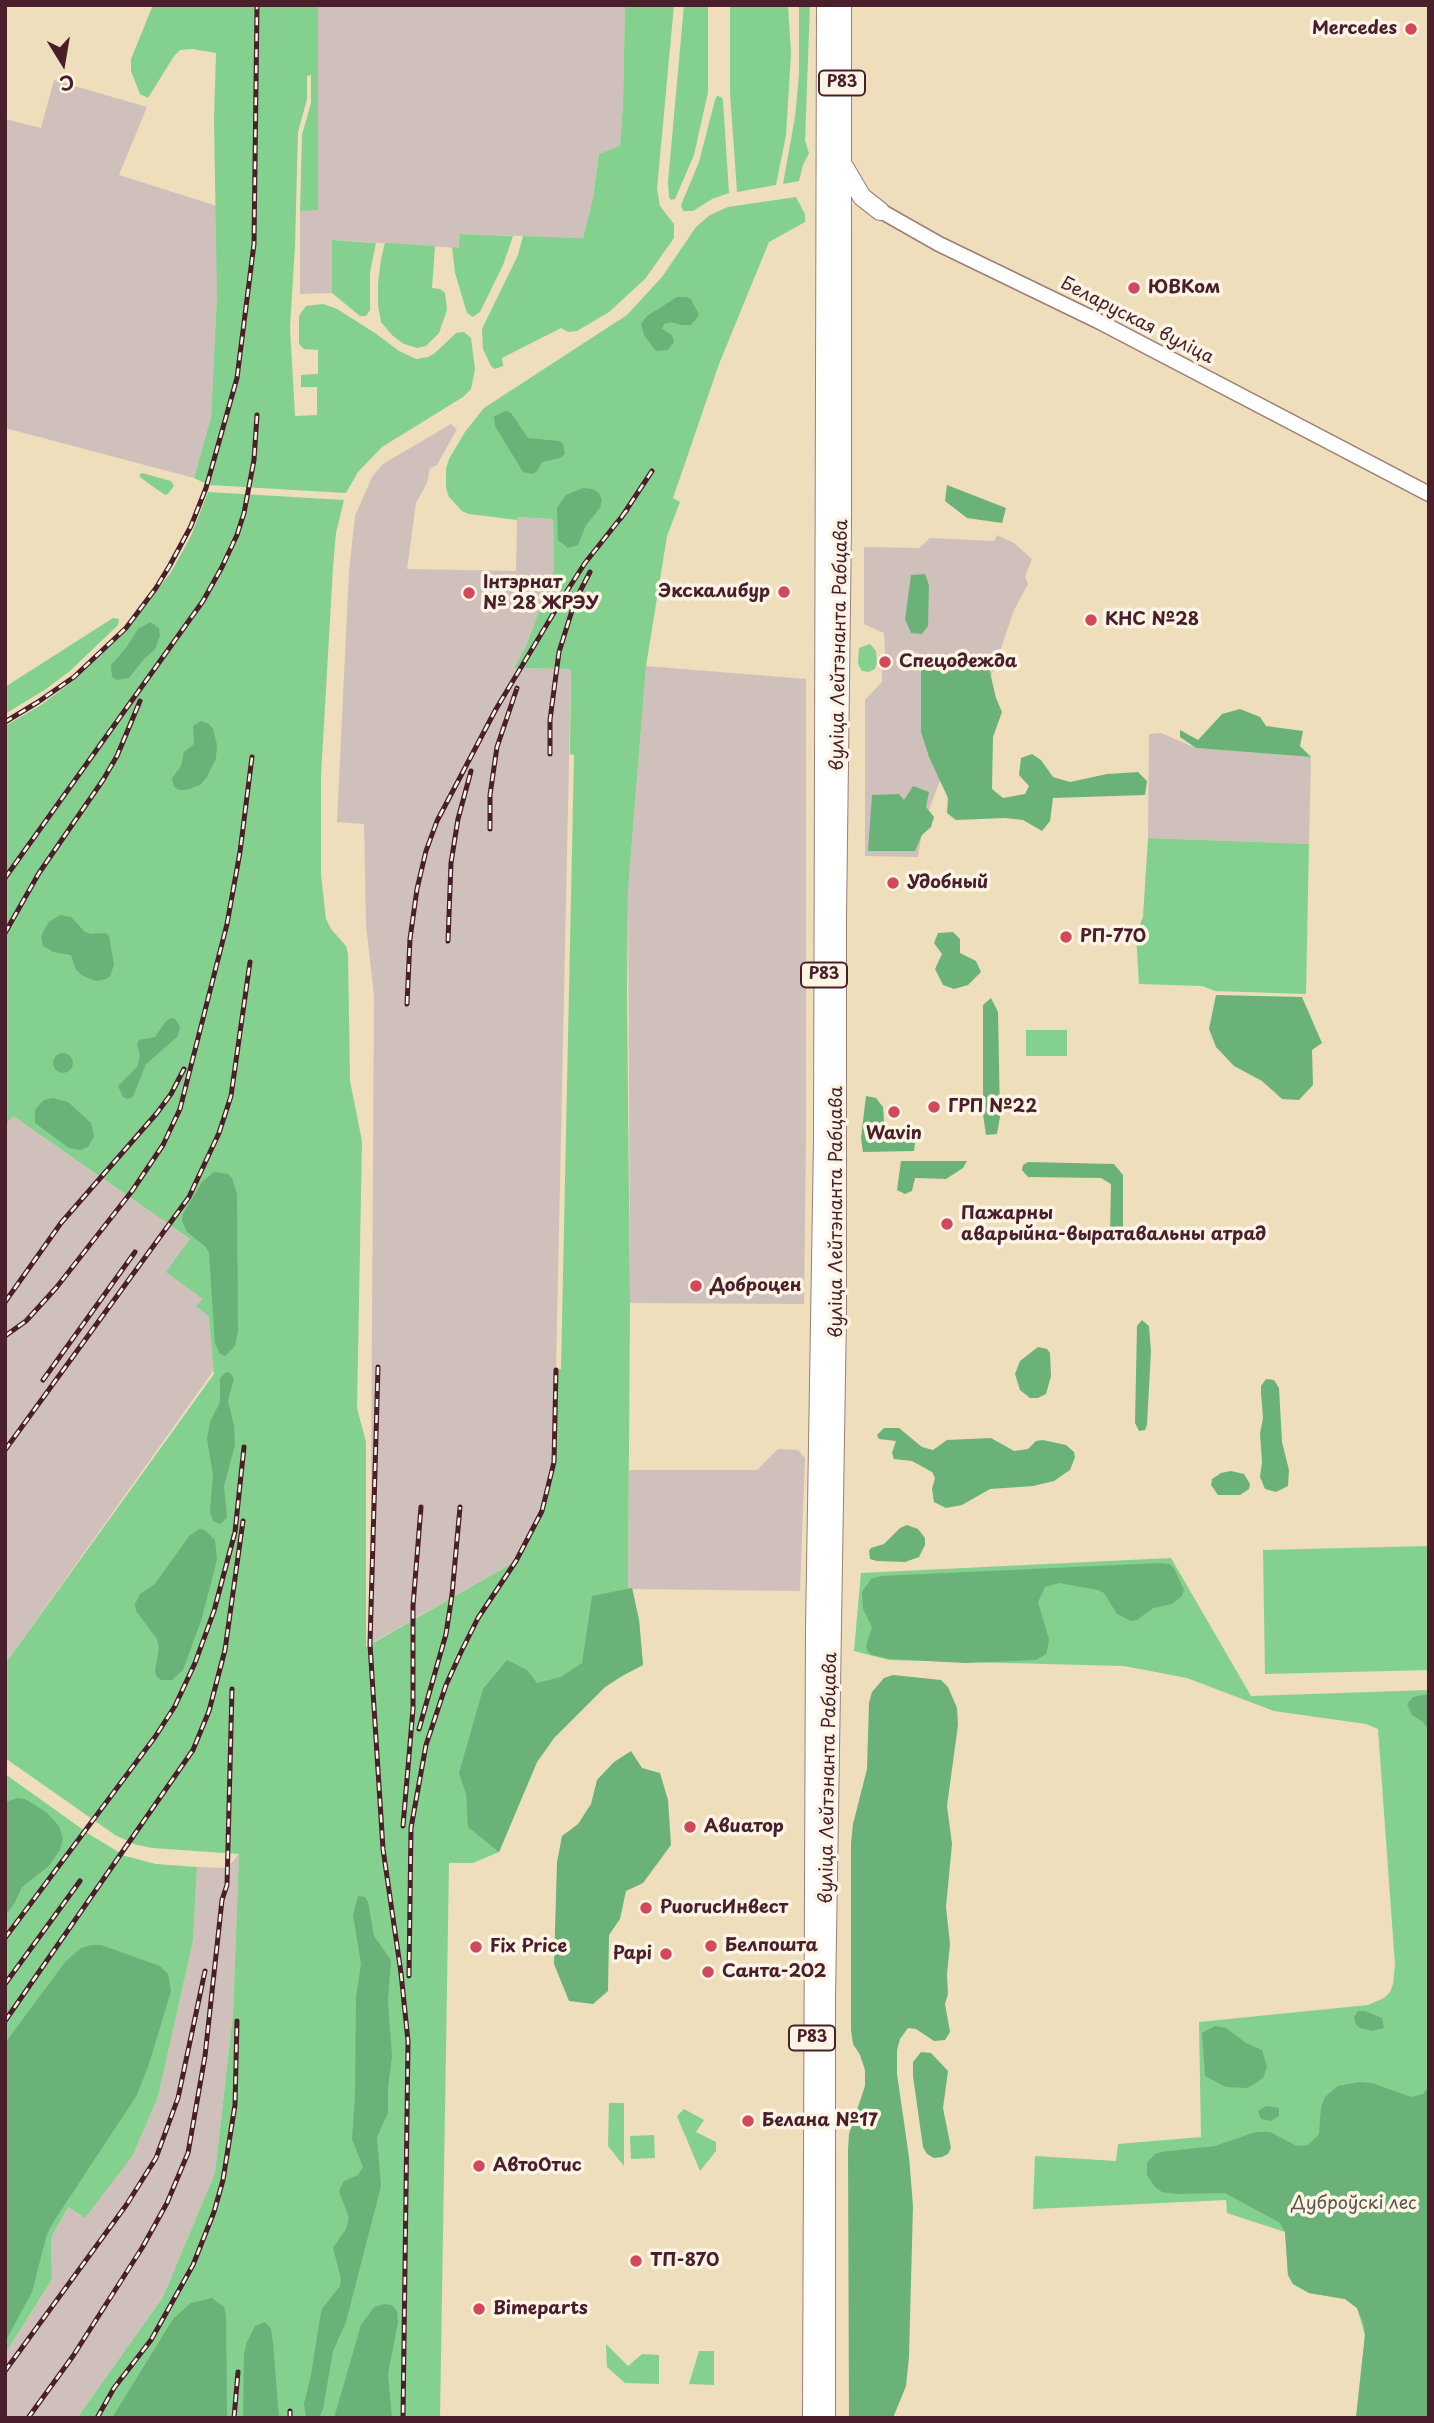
<!DOCTYPE html>
<meta charset="utf-8">
<style>
body{margin:0}
#map{position:relative;width:1434px;height:2423px;overflow:hidden;background:#eedebc;font-family:"Playpen Sans",sans-serif}
canvas{display:block}
.frame{position:absolute;inset:0;border:7px solid #4a1f2b;pointer-events:none}
.north{position:absolute;left:28px;top:28px;width:70px;height:70px;-webkit-text-stroke:5px #fcf5e5;paint-order:stroke;rotate:169deg;font-size:19px;font-weight:700;line-height:28px;text-align:center;color:#4a1f2b}
.north::after{content:'';display:block;margin:auto;width:24px;height:32px;background:#4a1f2b;clip-path:polygon(50% 0,100% 100%,50% 72%,0 100%)}
</style>
<div id="map">
<canvas width="1434" height="2423"></canvas>
<div class="frame"></div>
<div class="north">С</div>
</div>
<script>
const ctx = document.querySelector('canvas').getContext('2d');
ctx.lineJoin = 'round';
function paint(path, color) {
  ctx.fillStyle = color;
  ctx.fill(path, 'evenodd');
}
function toPath(rows) {
  const path = new Path2D();
  for (const r of rows) {
    if (r.length === 3) {
      path.moveTo(r[0] + r[2], r[1]);
      path.arc(r[0], r[1], r[2], 0, 2 * Math.PI);
      continue;
    }
    path.moveTo(r[0], r[1]);
    for (let i = 2; i < r.length; i += 2) path.lineTo(r[i], r[i + 1]);
  }
  return path;
}
function trace(path, color, width, dash) {
  ctx.strokeStyle = color;
  ctx.lineWidth = width;
  ctx.lineCap = dash ? 'butt' : 'round';
  ctx.setLineDash(dash || []);
  ctx.stroke(path);
}
function label(font, color, halo, rows, align = 'center') {
  ctx.font = font + ' "Playpen Sans",sans-serif';
  ctx.lineWidth = 7;
  ctx.setLineDash([]);
  ctx.textBaseline = 'middle';
  ctx.strokeStyle = halo;
  ctx.fillStyle = color;
  for (const [text, x, y, turn = 0] of rows) {
    ctx.save();
    ctx.translate(x, y);
    ctx.rotate((+turn || 0) * Math.PI / 180);
    ctx.textAlign = isNaN(turn) ? turn : align;
    if (halo) ctx.strokeText(text, 0, 0);
    ctx.fillText(text, 0, 0);
    ctx.restore();
  }
}
paint(toPath([
 [318,5,625,5,623,105,620,147,599,154,593,198,583,238,461,234,459,248,333,240,332,293,300,294,300,211,318,209],
 [54,80,147,107,119,175,217,206,217,296,211,417,194,478,5,428,5,119,41,128],
 [451,424,457,429,437,465,430,468,427,483,416,503,407,569,516,571,517,517,553,519,554,571,526,646,514,668,571,669,554,1462,542,1511,516,1561,370,1644,374,996,366,925,364,824,337,822,349,571,355,516,372,477,383,464],
 [997,535,1014,543,1032,559,1025,577,1028,584,1014,610,988,686,978,682,923,825,918,857,865,856,865,700,882,682,882,669,879,669,879,655,885,655,884,633,864,624,864,547,919,548,930,538,994,541],
 [646,666,806,679,806,1140,804,1304,630,1303,628,891],
 [1161,733,1196,748,1311,757,1309,844,1148,838,1149,734],
 [13,1116,207,1251,214,1370,5,1664,5,1126],
 [778,1449,798,1450,805,1458,800,1591,628,1589,629,1470,757,1470],
 [239,1854,233,2014,215,2173,163,2297,77,2418,5,2418,5,2354,52,2279,51,2238,68,2207,81,2216,133,2155,158,2097,193,1941,197,1867,227,1868]
]), '#d0c0bc');
paint(toPath([
 [153,5,318,5,318,210,300,211,302,135,311,103,311,75,307,76,307,99,298,132,295,246,290,328,295,416,317,415,317,387,301,387,301,375,318,374,318,350,304,349,299,344,299,316,306,306,323,304,337,309,375,333,399,351,416,359,428,357,435,353,456,333,464,332,471,338,475,369,471,389,463,397,382,447,358,472,346,493,209,485,194,478,211,417,217,296,214,121,216,53,192,49,180,50,174,56,148,98,140,94,131,71,131,59],
 [625,5,674,5,657,189,660,206,674,224,674,238,645,279,609,312,577,331,568,332,561,328,502,358,503,366,495,369,491,366,483,349,482,329,518,255,523,236,583,238,593,198,599,154,620,146,623,105],
 [684,5,708,5,708,92,694,155,675,199,671,200,669,197,668,182],
 [730,5,788,5,791,54,786,135,776,185,737,192,730,93],
 [799,5,810,5,805,141,809,153,803,165,799,181,783,184,795,117,799,75],
 [717,96,721,97,723,100,729,193,712,199,693,211,683,211,681,205,699,162,715,100],
 [796,197,805,214,805,222,769,242,719,364,673,498,680,502,667,536,646,666,628,891,627,992,630,1303,628,1588,632,1588,639,1620,643,1665,622,1676,605,1687,554,1738,537,1762,499,1852,473,1863,449,1863,440,2418,77,2418,163,2297,215,2173,233,2014,239,1854,152,1848,134,1844,115,1835,5,1758,5,1664,214,1374,209,1316,196,1306,203,1299,166,1272,190,1239,13,1116,5,1126,5,726,41,705,77,678,130,627,171,572,191,536,208,492,344,500,336,533,333,567,321,776,321,875,326,919,331,929,346,946,348,954,350,1081,362,1141,357,1408,366,1442,366,1647,516,1561,542,1511,554,1462,556,1370,561,1369,574,755,570,754,571,669,514,668,526,646,554,571,553,519,518,517,517,520,469,514,462,511,449,497,446,488,446,469,449,459,465,432,484,408,627,315,662,277,696,227,710,215,728,207],
 [460,234,513,236,503,265,480,312,473,317,467,313,455,273,452,247,459,248],
 [332,240,376,243,370,272,370,310,366,316,360,316,332,293],
 [385,243,435,246,432,288,440,289,445,293,447,310,439,333,426,346,417,348,404,344,393,336,381,322,378,305,378,284,381,259],
 [142,473,171,481,174,486,168,494,165,495,141,478,139,475],
 [113,618,119,619,118,625,70,671,46,689,5,714,5,687],
 [870,644,876,651,877,662,875,669,869,672,862,671,858,664,859,648],
 [1148,838,1309,844,1306,994,1215,991,1202,986,1139,984,1136,934,1143,917],
 [1026,1030,1067,1030,1067,1056,1026,1056],
 [1429,1546,1429,1670,1265,1674,1263,1550],
 [1171,1558,1251,1696,1429,1690,1429,2418,1356,2418,1365,2335,1357,2308,1345,2299,1309,2293,1293,2284,1288,2275,1285,2232,1227,2213,1226,2200,1033,2209,1035,2156,1116,2161,1118,2144,1201,2137,1199,2022,1368,2005,1384,1998,1390,1992,1393,1984,1395,1965,1378,1729,1366,1724,1274,1711,1187,1678,1124,1666,889,1660,854,1651,861,1573],
 [5,1774,89,1834,125,1856,156,1864,197,1867,193,1941,158,2097,133,2155,85,2218,68,2207,51,2238,52,2279,5,2354],
 [609,2103,624,2103,624,2166,608,2146],
 [684,2109,704,2120,696,2132,716,2142,716,2151,700,2171,677,2116],
 [654,2135,655,2158,631,2159,630,2136],
 [606,2344,628,2366,642,2354,659,2355,659,2384,625,2383,607,2367],
 [699,2351,714,2351,714,2385,689,2384]
]), '#84d08e');
paint(toPath([
 [677,297,687,297,691,299,699,315,691,325,681,325,671,322,664,324,662,329,672,335,674,342,668,350,656,351,644,335,641,324,647,316],
 [506,411,511,413,528,438,559,441,563,444,565,454,560,458,542,462,537,471,533,474,523,472,495,426,494,416],
 [947,485,1006,508,1002,523,967,518,945,501],
 [583,488,593,489,599,493,602,500,600,508,586,525,578,545,568,548,558,540,557,508,566,495],
 [925,574,929,585,928,626,922,634,911,633,905,619,911,575],
 [150,622,159,628,160,636,155,649,144,659,129,678,117,680,112,677,111,665,126,648,138,629],
 [944,658,965,664,989,668,996,698,1002,712,993,737,992,789,1003,798,1025,794,1029,786,1019,775,1021,758,1032,754,1041,760,1053,777,1070,782,1107,774,1138,772,1147,781,1145,795,1053,798,1050,821,1042,831,1023,820,1005,818,956,820,947,813,948,798,929,757,921,732,921,661],
 [1240,709,1260,717,1266,726,1303,731,1300,746,1311,757,1196,748,1180,737,1180,730,1198,740,1222,714],
 [201,721,209,724,213,729,217,745,216,758,207,777,200,785,186,790,179,790,174,787,172,778,181,766,184,752,194,744,193,726],
 [913,786,929,792,926,807,934,817,931,827,922,835,915,851,868,851,872,795,899,794,904,800],
 [60,915,71,917,85,932,91,934,106,933,109,936,114,965,110,976,106,979,96,981,83,976,76,970,71,955,53,952,43,946,41,937,44,930,49,922],
 [953,932,960,939,960,953,976,961,981,972,968,985,954,989,943,985,935,969,942,954,934,943,938,933],
 [1216,995,1302,997,1322,1043,1312,1050,1313,1085,1299,1100,1282,1099,1262,1081,1234,1066,1216,1047,1209,1029],
 [991,998,998,1012,1000,1117,997,1134,986,1135,983,1114,983,1005],
 [171,1018,175,1019,180,1026,178,1036,146,1064,133,1097,127,1099,123,1097,118,1086,137,1067,140,1056,137,1044,139,1040,155,1037,165,1022],
 [63,1063,10],
 [866,1096,876,1098,883,1107,885,1138,915,1143,914,1151,863,1152,861,1138],
 [53,1098,68,1102,91,1123,94,1136,88,1147,81,1150,69,1148,35,1123,35,1110,39,1105,44,1100],
 [901,1161,967,1161,963,1168,946,1179,915,1178,912,1191,905,1194,897,1190],
 [1028,1162,1114,1164,1123,1175,1123,1231,1118,1239,1113,1239,1110,1235,1111,1184,1101,1178,1028,1177,1022,1170,1023,1165],
 [214,1172,228,1174,232,1178,237,1194,238,1331,235,1346,225,1356,220,1354,215,1344,209,1253,206,1247,187,1232,182,1221,183,1214,202,1182],
 [1142,1320,1149,1326,1151,1351,1147,1425,1145,1430,1139,1431,1135,1423,1137,1326],
 [1038,1347,1047,1349,1050,1353,1051,1376,1046,1394,1038,1398,1030,1398,1020,1390,1015,1374,1020,1361],
 [226,1372,230,1373,234,1379,228,1401,234,1426,235,1445,224,1486,227,1518,220,1524,213,1521,210,1512,213,1475,207,1439,210,1422,220,1402,220,1378],
 [1266,1379,1274,1380,1279,1388,1282,1442,1289,1470,1288,1486,1276,1492,1265,1489,1260,1477,1262,1462,1260,1434,1263,1418,1261,1393,1261,1386],
 [884,1428,899,1428,922,1447,933,1450,947,1440,991,1438,1014,1451,1028,1449,1036,1441,1043,1440,1066,1445,1074,1452,1075,1457,1070,1470,1054,1481,1033,1486,990,1489,962,1505,946,1508,934,1502,932,1489,935,1478,932,1472,912,1461,894,1459,892,1453,896,1441,879,1439,877,1435],
 [1231,1471,1244,1474,1250,1484,1249,1489,1240,1495,1218,1495,1211,1485,1212,1479,1221,1473],
 [907,1525,918,1529,925,1538,925,1545,919,1557,905,1562,877,1561,870,1559,869,1551,871,1548,884,1544,900,1528],
 [199,1529,205,1530,215,1540,217,1559,215,1568,201,1621,183,1670,172,1680,161,1680,156,1676,155,1671,159,1648,157,1639,136,1611,135,1604,140,1594,155,1584,189,1536],
 [1160,1563,1169,1564,1174,1568,1184,1590,1182,1596,1172,1604,1153,1608,1137,1620,1131,1621,1117,1614,1104,1593,1098,1590,1059,1583,1045,1587,1038,1602,1049,1639,1048,1646,1046,1654,1036,1660,966,1663,890,1659,872,1655,868,1652,866,1646,872,1627,863,1609,862,1592,871,1579,881,1576],
 [632,1588,639,1620,643,1665,622,1676,605,1687,554,1738,537,1762,499,1852,468,1827,466,1794,459,1773,483,1689,507,1660,527,1670,537,1683,561,1677,582,1663,592,1596],
 [893,1675,941,1680,948,1687,957,1708,958,1725,947,1806,952,1844,946,1907,950,1944,947,1974,948,1994,945,2004,950,2032,945,2040,934,2041,916,2029,908,2028,900,2039,897,2050,897,2074,909,2157,913,2206,909,2357,906,2386,893,2418,849,2418,848,2150,849,2134,865,2086,865,2070,860,2055,853,2044,851,2030,851,1843,853,1824,867,1769,869,1703,872,1692,884,1678],
 [1429,1694,1429,1731,1423,1722,1412,1715,1407,1704,1413,1697],
 [631,1751,642,1768,660,1773,668,1800,671,1845,643,1883,626,1891,620,1919,609,1935,608,1991,593,2004,569,2001,554,1964,557,1862,562,1836,578,1824,591,1804,597,1780,614,1762],
 [18,1798,25,1799,46,1812,59,1826,63,1838,60,1850,49,1866,22,1887,14,1904,5,1916,5,1802],
 [358,1896,365,1897,368,1902,374,1936,391,1960,388,2000,392,2057,388,2087,388,2113,377,2137,381,2186,346,2322,333,2351,323,2409,319,2418,306,2418,304,2404,311,2375,320,2318,322,2309,340,2286,341,2279,333,2248,346,2229,349,2218,339,2191,344,2181,358,2175,363,2167,352,2139,355,2095,356,1998,361,1964,353,1915],
 [91,1945,101,1945,160,1966,168,1974,171,1991,149,2064,137,2095,54,2221,47,2234,32,2292,5,2342,5,2043,66,1961,81,1948],
 [1358,2011,1365,2011,1382,2018,1384,2028,1372,2031,1360,2028,1356,2025,1354,2017],
 [1215,2026,1226,2028,1246,2043,1262,2050,1267,2067,1263,2078,1256,2083,1247,2088,1226,2087,1205,2076,1202,2033],
 [921,2052,931,2053,948,2071,943,2108,951,2148,948,2154,942,2157,934,2158,927,2154,923,2147,913,2076,913,2062],
 [1359,2082,1372,2083,1411,2097,1423,2094,1429,2087,1429,2418,1356,2418,1365,2335,1363,2322,1357,2308,1345,2299,1309,2293,1293,2284,1288,2275,1285,2232,1280,2223,1225,2193,1176,2194,1162,2192,1155,2187,1147,2175,1147,2163,1155,2154,1161,2152,1215,2146,1256,2132,1270,2132,1297,2146,1308,2145,1319,2134,1321,2107,1325,2097,1338,2086],
 [1266,2106,1279,2108,1279,2116,1271,2121,1261,2119,1258,2111],
 [212,2298,224,2307,226,2315,227,2418,112,2418,173,2319,191,2303],
 [384,2304,392,2305,397,2311,398,2322,388,2374,392,2418,334,2418,361,2325,374,2307],
 [265,2322,271,2329,273,2343,279,2418,243,2418,244,2354,247,2342,255,2326]
]), '#6bb279');
const secondary = toPath([
 [872,206,939,244,1100,322,1429,494]
]);
const trunk = toPath([
 [845,168,862,197,880,211],
 [812,2418,815,1629,823,1140,826,5],
 [826,2418,826,1999,837,1313,837,918,842,524,842,5]
]);
trace(secondary, '#9c7e74', 17);
trace(trunk, '#9c7e74', 20);
trace(secondary, '#fff', 14);
trace(trunk, '#fff', 18);
const rail = toPath([
 [621,518,652,471],
 [5,722,38,702,74,677,126,628,156,588,170,565,191,526,206,488,237,378,254,244,257,5],
 [550,754,550,720,559,652,575,601,590,572],
 [490,829,490,795,497,747,517,688],
 [5,878,203,601,222,567,237,535,244,513,254,460,257,415],
 [5,933,39,873,103,780,117,756,140,701],
 [448,941,451,863,458,819,471,771],
 [407,1004,410,939,417,889,426,851,437,821,496,709,567,591,585,563,627,510],
 [5,1302,61,1223,157,1113,171,1094,184,1069],
 [5,1336,26,1321,56,1288,132,1191,163,1145,180,1109,227,924,240,852,252,757],
 [378,1367,370,1644,383,1849,401,1973,408,2041,403,2418],
 [43,1380,135,1252],
 [5,1450,189,1197,219,1133,231,1096,250,962],
 [419,1729,446,1634,452,1595,460,1507],
 [403,1826,413,1709,413,1606,421,1507],
 [5,1938,155,1737,175,1706,195,1663,214,1611,235,1532,244,1447],
 [409,1976,411,1828,426,1745,446,1685,462,1650,478,1618,516,1561,542,1511,554,1462,556,1370],
 [5,1984,80,1881],
 [5,2021,193,1750,209,1711,225,1650,243,1521],
 [5,2371,127,2204,156,2158,178,2098,205,1971],
 [28,2418,73,2356,142,2248,167,2203,188,2153,205,2056,222,1900,227,1885,232,1689],
 [97,2418,114,2388,151,2340,193,2265,214,2212,223,2180,235,2105,237,2021],
 [234,2418,238,2372],
 [290,2418,290,2411]
]);
trace(rail, '#4a1f2b', 5);
trace(rail, '#fcf5e5', 2.5, [8]);
for (const [x, y, r, color] of [
 [1411,29,7,"#d1495b"],
 [1134,288,7,"#d1495b"],
 [784,592,7,"#d1495b"],
 [469,593,7,"#d1495b"],
 [1091,620,7,"#d1495b"],
 [885,662,7,"#d1495b"],
 [893,883,7,"#d1495b"],
 [1066,937,7,"#d1495b"],
 [934,1107,7,"#d1495b"],
 [894,1112,7,"#d1495b"],
 [947,1224,7,"#d1495b"],
 [696,1286,7,"#d1495b"],
 [690,1827,7,"#d1495b"],
 [646,1908,7,"#d1495b"],
 [711,1946,7,"#d1495b"],
 [476,1947,7,"#d1495b"],
 [666,1954,7,"#d1495b"],
 [708,1972,7,"#d1495b"],
 [748,2121,7,"#d1495b"],
 [479,2166,7,"#d1495b"],
 [636,2261,7,"#d1495b"],
 [479,2309,7,"#d1495b"]
]) {
  const dot = new Path2D();
  dot.arc(x, y, r, 0, 2 * Math.PI);
  ctx.fillStyle = color;
  ctx.fill(dot);
  trace(dot, '#fcf5e5', 2.5);
}
for (const [x, y, w] of [
 [842,83,46],
 [824,975,46],
 [812,2038,46]
]) {
  const box = new Path2D();
  box.roundRect(x - w / 2, y - 12.5, w, 25, 5);
  ctx.fillStyle = '#fcf5e5';
  ctx.fill(box);
  trace(box, '#4a1f2b', 2);
}
label('bold 16px', '#4a1f2b', null, [
 ["Р83",842,83],
 ["Р83",824,975],
 ["Р83",812,2038]
]);
label('bold 18px', '#4a1f2b', '#fcf5e5', [
 ["Mercedes",1397,29,"right"],
 ["ЮВКом",1148,288],
 ["Інтэрнат",483,583],
 ["№ 28 ЖРЭУ",483,604],
 ["Экскалибур",770,592,"right"],
 ["КНС №28",1105,620],
 ["Спецодежда",899,662],
 ["Удобный",907,883],
 ["РП-770",1080,937],
 ["ГРП №22",948,1107],
 ["Wavin",894,1134,"center"],
 ["Пажарны",961,1214],
 ["аварыйна-выратавальны атрад",961,1235],
 ["Доброцен",710,1286],
 ["Авиатор",704,1827],
 ["РиогисИнвест",660,1908],
 ["Белпошта",725,1946],
 ["Fix Price",490,1947],
 ["Papi",652,1954,"right"],
 ["Санта-202",722,1972],
 ["Белана №17",762,2121],
 ["АвтоОтис",493,2166],
 ["ТП-870",650,2261],
 ["Bimeparts",493,2309]
], 'left');
label('18px', '#4a1f2b', '#fcf5e5', [
 ["Беларуская вуліца",1137,321,27],
 ["вуліца Лейтэнанта Рабцава",840,645,-89],
 ["вуліца Лейтэнанта Рабцава",837,1212,-90],
 ["вуліца Лейтэнанта Рабцава",829,1778,-89]
]);
label('18px', '#5b5449', '#fcf5e5', [
 ["Дуброўскі лес",1354,2204]
]);
</script>
